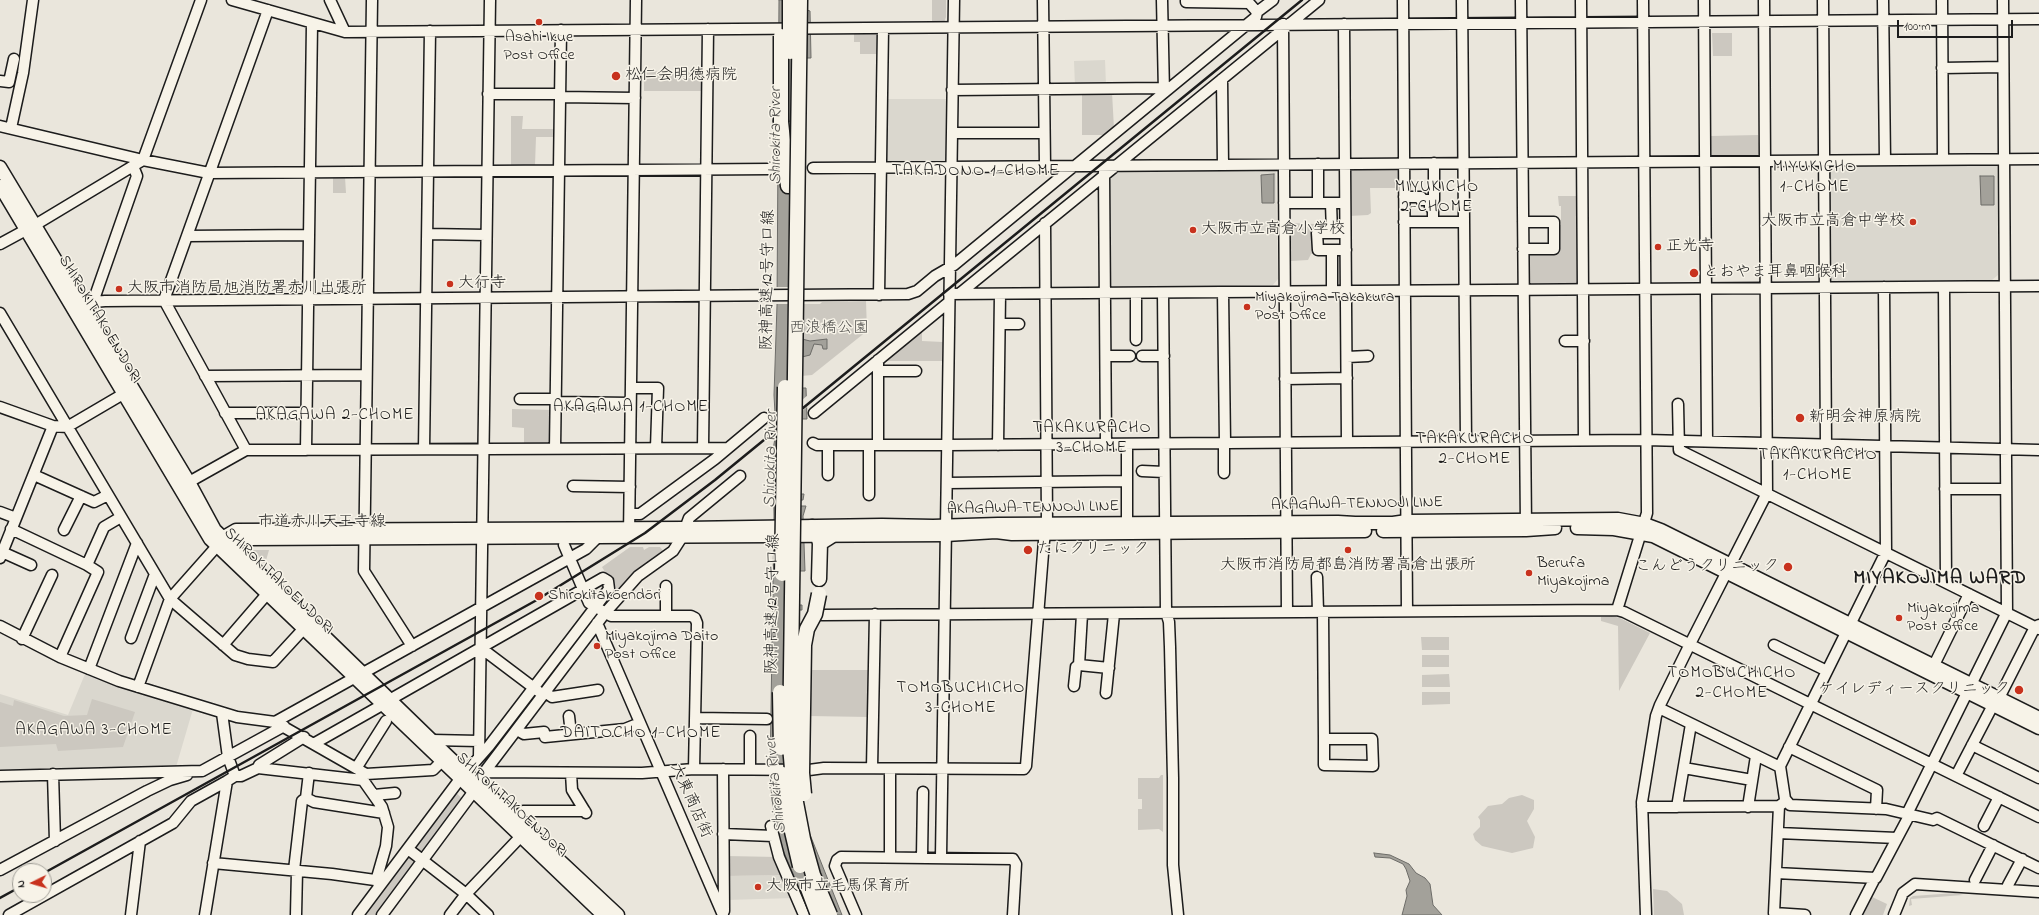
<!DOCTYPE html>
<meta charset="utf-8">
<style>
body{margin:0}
#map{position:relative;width:2039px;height:915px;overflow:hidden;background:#eae6dc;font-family:"Indie Flower",sans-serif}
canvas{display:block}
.north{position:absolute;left:12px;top:863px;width:40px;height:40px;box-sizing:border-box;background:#f7f3e8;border:1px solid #9f9d96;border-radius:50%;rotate:265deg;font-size:11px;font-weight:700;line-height:16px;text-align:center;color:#1c1c1c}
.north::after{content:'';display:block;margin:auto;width:14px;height:18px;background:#c8321e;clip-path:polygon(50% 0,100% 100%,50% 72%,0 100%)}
.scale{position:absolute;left:1897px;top:20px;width:116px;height:18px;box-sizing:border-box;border:2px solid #1c1c1c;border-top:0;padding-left:5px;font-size:12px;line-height:14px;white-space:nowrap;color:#1c1c1c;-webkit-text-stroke:3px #f7f3e8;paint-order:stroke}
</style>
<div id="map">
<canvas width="2039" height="915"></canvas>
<div class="north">N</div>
<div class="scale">100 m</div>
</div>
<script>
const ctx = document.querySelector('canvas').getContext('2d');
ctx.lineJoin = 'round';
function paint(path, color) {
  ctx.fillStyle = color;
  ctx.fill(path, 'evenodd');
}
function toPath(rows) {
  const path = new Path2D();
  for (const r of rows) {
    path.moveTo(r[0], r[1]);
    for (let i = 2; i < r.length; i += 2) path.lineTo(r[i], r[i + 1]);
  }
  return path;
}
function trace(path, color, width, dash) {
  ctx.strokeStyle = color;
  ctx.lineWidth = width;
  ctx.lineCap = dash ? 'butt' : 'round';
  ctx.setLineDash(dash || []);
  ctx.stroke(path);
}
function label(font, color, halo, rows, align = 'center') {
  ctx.font = font + ' "Indie Flower","Klee One",sans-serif';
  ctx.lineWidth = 3;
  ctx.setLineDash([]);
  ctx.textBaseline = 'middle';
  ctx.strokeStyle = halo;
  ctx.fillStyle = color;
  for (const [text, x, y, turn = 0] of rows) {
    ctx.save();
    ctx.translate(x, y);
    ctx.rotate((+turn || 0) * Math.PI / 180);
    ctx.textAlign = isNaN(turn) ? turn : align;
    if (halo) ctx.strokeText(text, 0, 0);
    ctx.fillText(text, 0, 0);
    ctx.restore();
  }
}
paint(toPath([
 [1105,60,1106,85,1075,86,1074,61],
 [884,99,946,99,945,162,886,163],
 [1995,163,1997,165,1998,275,1992,280,1832,281,1828,278,1827,168,1831,165],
 [1274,170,1276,172,1278,279,1273,285,1109,288,1107,181,1110,175,1116,172],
 [85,674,98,680,193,709,176,767,0,771,0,694,68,715],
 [784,875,794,898,727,900,727,876]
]), '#dad7ce');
paint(toPath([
 [932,0,946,0,946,17,944,23,932,23],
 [1712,33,1732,33,1732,56,1713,56],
 [854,34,879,34,879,54,860,54,860,42,854,42],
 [644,71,704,72,704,91,644,91],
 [1112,92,1114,129,1107,135,1082,135,1082,93],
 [511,116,523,116,522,129,555,129,555,137,536,137,535,165,511,165],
 [1758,135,1760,152,1757,156,1710,155,1711,136],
 [1396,168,1399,171,1400,188,1370,188,1371,213,1368,215,1349,216,1348,172,1352,169],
 [333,177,345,177,346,193,333,193],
 [1558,196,1578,196,1579,283,1528,283,1528,253,1556,251,1557,225,1561,225,1561,206,1559,206],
 [1291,223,1314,224,1315,253,1311,254,1308,260,1291,261],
 [866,301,867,331,812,375,801,376,803,304,820,304,822,302],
 [922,330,922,341,943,342,942,361,883,361],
 [512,409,552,410,551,440,548,443,524,444,524,428,512,427],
 [630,547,643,547,644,550,649,547,660,547,664,552,614,597,610,580,602,567],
 [250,550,269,550,265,564,250,551],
 [1612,616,1620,618,1650,633,1619,691,1618,626,1601,621,1601,617],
 [589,618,593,621,548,681,544,678],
 [1421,637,1449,637,1449,650,1422,650],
 [1422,655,1449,655,1449,667,1422,667],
 [810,670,870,670,869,717,809,716],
 [1449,674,1450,687,1422,687,1422,675],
 [1422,692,1450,692,1450,704,1422,705],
 [534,695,535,699,482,769,478,765],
 [92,699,135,712,123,747,58,751,56,744,0,747,0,702,13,706,14,700,64,716,87,715],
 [1161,775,1163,775,1163,832,1159,829,1138,830,1138,809,1142,809,1142,799,1138,799,1138,778,1159,778],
 [454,791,465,801,425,855,413,845],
 [1522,795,1534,800,1534,809,1527,821,1535,837,1533,848,1512,853,1482,846,1475,840,1473,834,1480,827,1480,820,1478,817,1488,806,1502,804,1509,798],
 [406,855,418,864,379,915,361,915],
 [727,856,777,857,784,875,727,876],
 [1653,889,1667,891,1682,904,1684,915,1654,915],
 [1955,893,1963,895,1911,899,1912,905,1909,906,1910,898,1913,896],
 [1868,895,1887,904,1883,915,1860,915]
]), '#ccc8c0');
const water = toPath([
 [779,0,807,0,807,10,810,11,811,58,806,58,802,339,810,341,827,339,827,349,823,349,822,345,814,344,810,355,802,357,801,388,806,388,807,419,801,419,800,494,804,494,803,500,799,500,799,506,806,506,803,516,805,571,799,571,798,605,802,605,802,610,798,610,798,636,803,635,801,774,805,822,842,915,810,915,781,845,772,800,770,774,774,516,773,450,776,432,774,395,777,305,779,0],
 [1274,174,1274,203,1262,203,1261,175,1274,174],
 [1980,176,1994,176,1994,205,1981,205,1980,176],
 [1374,853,1390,855,1409,864,1416,873,1425,878,1430,884,1433,905,1442,915,1402,915,1407,896,1406,890,1410,881,1406,869,1403,864,1390,858,1375,857,1374,853]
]);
paint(water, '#a3a19a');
trace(water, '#6d6c68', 1);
paint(toPath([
 [774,287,805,287,805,304,775,304],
 [808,395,807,407,773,436,774,423]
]), '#eae6dc');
const minor = toPath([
 [232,0,345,32,2039,19],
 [330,0,345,32],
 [372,0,364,571,412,646],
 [1043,0,1045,166],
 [1162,0,1164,92],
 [1186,0,1186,2,1249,3,1257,12],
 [1403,0,1407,611],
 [1462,0,1466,441],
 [1521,0,1526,526],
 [1581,0,1584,440],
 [1704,0,1707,441],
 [1823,0,1826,445],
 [1883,0,1885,160],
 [1942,0,1943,159],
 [1283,24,1287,612],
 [1344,24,1347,442],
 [1942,68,2003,67],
 [1222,79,1223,165],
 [0,81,9,82,14,59],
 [952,90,1163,88],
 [488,94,560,94],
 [560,97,635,98],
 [0,126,143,160,209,173,771,169],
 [11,128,23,73,33,0],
 [952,133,1044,133],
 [1318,164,1318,203],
 [1075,166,1256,17,1257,12,1273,0],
 [813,168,2039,159],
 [1104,172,1106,444],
 [1404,197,1421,197,1421,200,1434,200,1434,163],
 [1430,200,1430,207,1433,209,1433,222],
 [1284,203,1345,203],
 [1331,203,1332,233],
 [1404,222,1464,222],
 [1523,222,1554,222,1554,249,1523,249],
 [1345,233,1317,233,1318,250,1346,250],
 [428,234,486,235],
 [187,236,309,235],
 [0,244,35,225,143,160,201,0],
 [1332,250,1332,291],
 [1884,287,1886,552,1780,766,1785,799,1790,805,1886,809,1933,820,1937,818,2039,868],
 [1944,287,1946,582],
 [1223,292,1225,443],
 [1136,293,1136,340],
 [1163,293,1166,612,1169,622,1170,647,1173,778,1173,865,1178,915],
 [949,294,2039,286],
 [959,294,1319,0],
 [879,295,883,28],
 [93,302,137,176,133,166],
 [79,311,93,302,105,301,908,294,917,291,935,276,954,265,1074,166],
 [0,313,170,599,235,655,248,659,273,662,308,624],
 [1000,324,1019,324],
 [1565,341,1584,341],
 [1106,356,1130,356],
 [1142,356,1164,356],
 [1347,357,1368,356],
 [878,371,916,371],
 [205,376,366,375],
 [1285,379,1347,378],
 [631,388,658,388,656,448],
 [520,399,556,399],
 [556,402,630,403],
 [1678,404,1679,450,2039,629],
 [0,407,53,426,67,427,130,390],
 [225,413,307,413],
 [814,413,949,302],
 [813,443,817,445,947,445,1646,440,2039,450],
 [1224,443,1224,473],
 [1127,444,1127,523],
 [869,445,869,495],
 [878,445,878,360],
 [998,445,1000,294],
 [555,448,561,30],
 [703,448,708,29],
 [424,449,430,31],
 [246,450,164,300,268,10],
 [306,450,312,24],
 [1142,471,1164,472],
 [34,475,94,502,108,495],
 [828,475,828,445],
 [189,482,246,450,728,448],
 [947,483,1127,481],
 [573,486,630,487],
 [1945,489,2006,489],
 [0,512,16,518],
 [630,514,640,514,715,459,764,418],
 [11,529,87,565],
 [64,530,81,496],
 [629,536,636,0],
 [564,545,589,603,611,616,691,616,695,618,697,623,694,769],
 [2,552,31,565],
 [0,558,53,426],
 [1317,577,1318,612],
 [1617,610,1647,513,1643,0],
 [1323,612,1324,739,1324,765,1373,766,1372,739,1324,739],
 [822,615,1617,610,1624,612,2039,817],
 [666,616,666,586],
 [597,623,723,915],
 [0,626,60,657,119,681,237,717,275,722,366,774,433,770,441,762],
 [131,638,155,574],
 [22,639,52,575],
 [223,645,267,594],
 [1774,645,1827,671],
 [481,648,538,691],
 [60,657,98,572,87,565,104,527,121,517],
 [1079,665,1109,668],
 [1934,665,1969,594],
 [89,669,137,543],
 [363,673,586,549,598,537],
 [1074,686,1076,667,1079,665,1082,614],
 [138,687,170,599,217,546],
 [545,692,552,697,598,690],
 [1106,693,1114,614],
 [1999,698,2035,627,2039,625],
 [1659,708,1780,767],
 [569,716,571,734],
 [695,718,767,719],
 [275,722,354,678],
 [517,730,524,734,544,732,545,737,625,729,640,723],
 [432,740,479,741],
 [315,743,382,705],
 [1972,745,2039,778],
 [1789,747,1877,790,1876,809],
 [479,757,490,0],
 [357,767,386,721],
 [258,768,259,765,304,737],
 [750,768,750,736],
 [872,768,875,614],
 [1684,768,1752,780],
 [723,769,724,911],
 [485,772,642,773,694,769,809,770,824,768,1024,769,1026,766,1044,541,1047,524,1045,223],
 [571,773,572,790,586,813],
 [53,774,55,841],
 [0,776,202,771,284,726],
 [235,776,241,776,258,768,363,780,382,807,388,827,386,846,376,881],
 [1956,776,1993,705],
 [374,795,395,793],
 [306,798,314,802,384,813],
 [1779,806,1774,913,1805,915],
 [1642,807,1779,806,1786,801],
 [1677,807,1691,724],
 [1748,807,1756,756],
 [1907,814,2007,612,2003,0],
 [516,818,523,811,585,811],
 [771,826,779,857,804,915],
 [1984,826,1999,797],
 [1778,833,1897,838],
 [723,834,773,836],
 [408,849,466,894,488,915],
 [890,857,890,769],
 [922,857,923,792],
 [941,857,954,0],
 [213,863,332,874,382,881],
 [0,870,147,791,170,780,187,775],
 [294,870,302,801,306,798,309,773],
 [1776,873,1876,878,1910,814],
 [1975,880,1993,845],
 [2008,885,2022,859],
 [9,915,173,823,191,801,227,781],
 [131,915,140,841],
 [205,915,227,781,235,776,228,757,222,713],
 [296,915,297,871],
 [358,915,460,779,489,746,609,589,608,581,603,578,391,699],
 [382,915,474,791,483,774,605,613,638,576,673,551,682,537,689,518,740,476],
 [450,915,466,894,525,832],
 [856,915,835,866,837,860,841,857,1013,859,1016,864,1013,915],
 [1646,915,1642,802,1656,716,1660,705,1690,644,1767,493,1764,0],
 [1856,915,1875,878],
 [1894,915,1903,893,1915,884,2039,892]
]);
const major = toPath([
 [0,167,189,482,215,530,450,758,618,915],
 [0,186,210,539,603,915],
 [1577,528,1614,529,1653,536,2039,728],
 [1383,531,1526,530,1555,528],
 [224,537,248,539,946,535,996,532,1012,534,1365,531],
 [217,546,224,537,236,530,686,528,882,525,933,526,998,524,1338,522,1355,523,1393,523,1407,521,1618,519,1645,524,1661,530,2039,718]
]);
const highway = toPath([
 [781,122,788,186],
 [812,527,816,529,820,543],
 [819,579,820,543,831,536]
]);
trace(minor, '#1c1c1c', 13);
trace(major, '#1c1c1c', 15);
trace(highway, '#1c1c1c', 17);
trace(minor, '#f7f3e8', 10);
trace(major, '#f7f3e8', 12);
trace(highway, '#f7f3e8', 14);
trace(toPath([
 [44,873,535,601,645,533,715,480,1302,0],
 [0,898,20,887]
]), '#1c1c1c', 2.5);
const highwayBridge = toPath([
 [800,0,790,746,794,792,803,839,813,875,830,915],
 [781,36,781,122],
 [790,52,790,0],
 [782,574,785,387],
 [780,692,781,748],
 [783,774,787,810,800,866],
 [804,794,802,773,804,645,807,629,815,614,819,594],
 [807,886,818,915]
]);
trace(highwayBridge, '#1c1c1c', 17, []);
trace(highwayBridge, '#f7f3e8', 14);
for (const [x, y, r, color] of [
 [539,22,4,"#c8321e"],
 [616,76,5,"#c8321e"],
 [1913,222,4,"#c8321e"],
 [1193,230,4,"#c8321e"],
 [1658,247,4,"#c8321e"],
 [1694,273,5,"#c8321e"],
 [450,284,4,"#c8321e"],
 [119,289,4,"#c8321e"],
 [1247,307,4,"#c8321e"],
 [1800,418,5,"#c8321e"],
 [1028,550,5,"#c8321e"],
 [1348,550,4,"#c8321e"],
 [1788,567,5,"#c8321e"],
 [1529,573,4,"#c8321e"],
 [539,596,5,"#c8321e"],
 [1899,618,4,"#c8321e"],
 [597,646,4,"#c8321e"],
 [2019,690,5,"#c8321e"],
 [758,887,4,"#c8321e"]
]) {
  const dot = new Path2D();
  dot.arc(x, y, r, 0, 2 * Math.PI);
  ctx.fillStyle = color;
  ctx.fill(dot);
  trace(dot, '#f7f3e8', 1.5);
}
label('16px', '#1c1c1c', '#f7f3e8', [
 ["Asahi Ikue",539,38,"center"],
 ["Post Office",539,56,"center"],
 ["松仁会明徳病院",625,76],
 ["大阪市立高倉中学校",1905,222,"right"],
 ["大阪市立高倉小学校",1201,230],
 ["正光寺",1666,247],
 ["とおやま耳鼻咽喉科",1703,273],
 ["大行寺",458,284],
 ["大阪市消防局旭消防署赤川出張所",127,289],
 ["Miyakojima Takakura",1255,298],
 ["Post Office",1255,316],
 ["新明会神原病院",1809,418],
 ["たにクリニック",1037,550],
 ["Berufa",1537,564],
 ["Miyakojima",1537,582],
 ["大阪市消防局都島消防署高倉出張所",1348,566,"center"],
 ["こんどうクリニック",1779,567,"right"],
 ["Shirokitakōendōri",548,596],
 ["Miyakojima",1907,609],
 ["Post Office",1907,627],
 ["Miyakojima Daito",605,637],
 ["Post Office",605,655],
 ["ケイレディースクリニック",2010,690,"right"],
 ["大阪市立毛馬保育所",766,887]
], 'left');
label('16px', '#1c1c1c', '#f7f3e8', [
 ["阪神高速12号守口線",769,280,-89],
 ["SHIROKITAKOENDORI",99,320,59],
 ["AKAGAWA-TENNOJI LINE",1357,505,-1],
 ["AKAGAWA-TENNOJI LINE",1033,509,-1],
 ["市道赤川天王寺線",322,523],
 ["SHIROKITAKOENDORI",278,582,44],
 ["阪神高速12号守口線",774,604,-89],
 ["大東商店街",690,801,66],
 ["SHIROKITAKOENDORI",511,806,43]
]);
label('16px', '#51504d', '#f7f3e8', [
 ["西浪橋公園",829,329]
]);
label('italic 17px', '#52514e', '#f7f3e8', [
 ["Shirokita River",777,136,-90],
 ["Shirokita River",772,459,-89],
 ["Shirokita River",777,785,-96]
]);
ctx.letterSpacing = '1px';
label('17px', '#1c1c1c', '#f7f3e8', [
 ["MIYUKICHO",1815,168],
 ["1-CHOME",1815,188],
 ["TAKADONO 1-CHOME",976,172],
 ["MIYUKICHO",1437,188],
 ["2-CHOME",1437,208],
 ["AKAGAWA 1-CHOME",631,408],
 ["AKAGAWA 2-CHOME",335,416],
 ["TAKAKURACHO",1092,429],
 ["3-CHOME",1092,449],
 ["TAKAKURACHO",1475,440],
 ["2-CHOME",1475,460],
 ["TAKAKURACHO",1818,456],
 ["1-CHOME",1818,476],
 ["TOMOBUCHICHO",1732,674],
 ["2-CHOME",1732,694],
 ["TOMOBUCHICHO",961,689],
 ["3-CHOME",961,709],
 ["AKAGAWA 3-CHOME",94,731],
 ["DAITOCHO 1-CHOME",641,734]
]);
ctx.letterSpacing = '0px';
ctx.letterSpacing = '1px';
label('bold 20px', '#1c1c1c', '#f7f3e8', [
 ["MIYAKOJIMA WARD",1940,580]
]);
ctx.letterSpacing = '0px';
</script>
